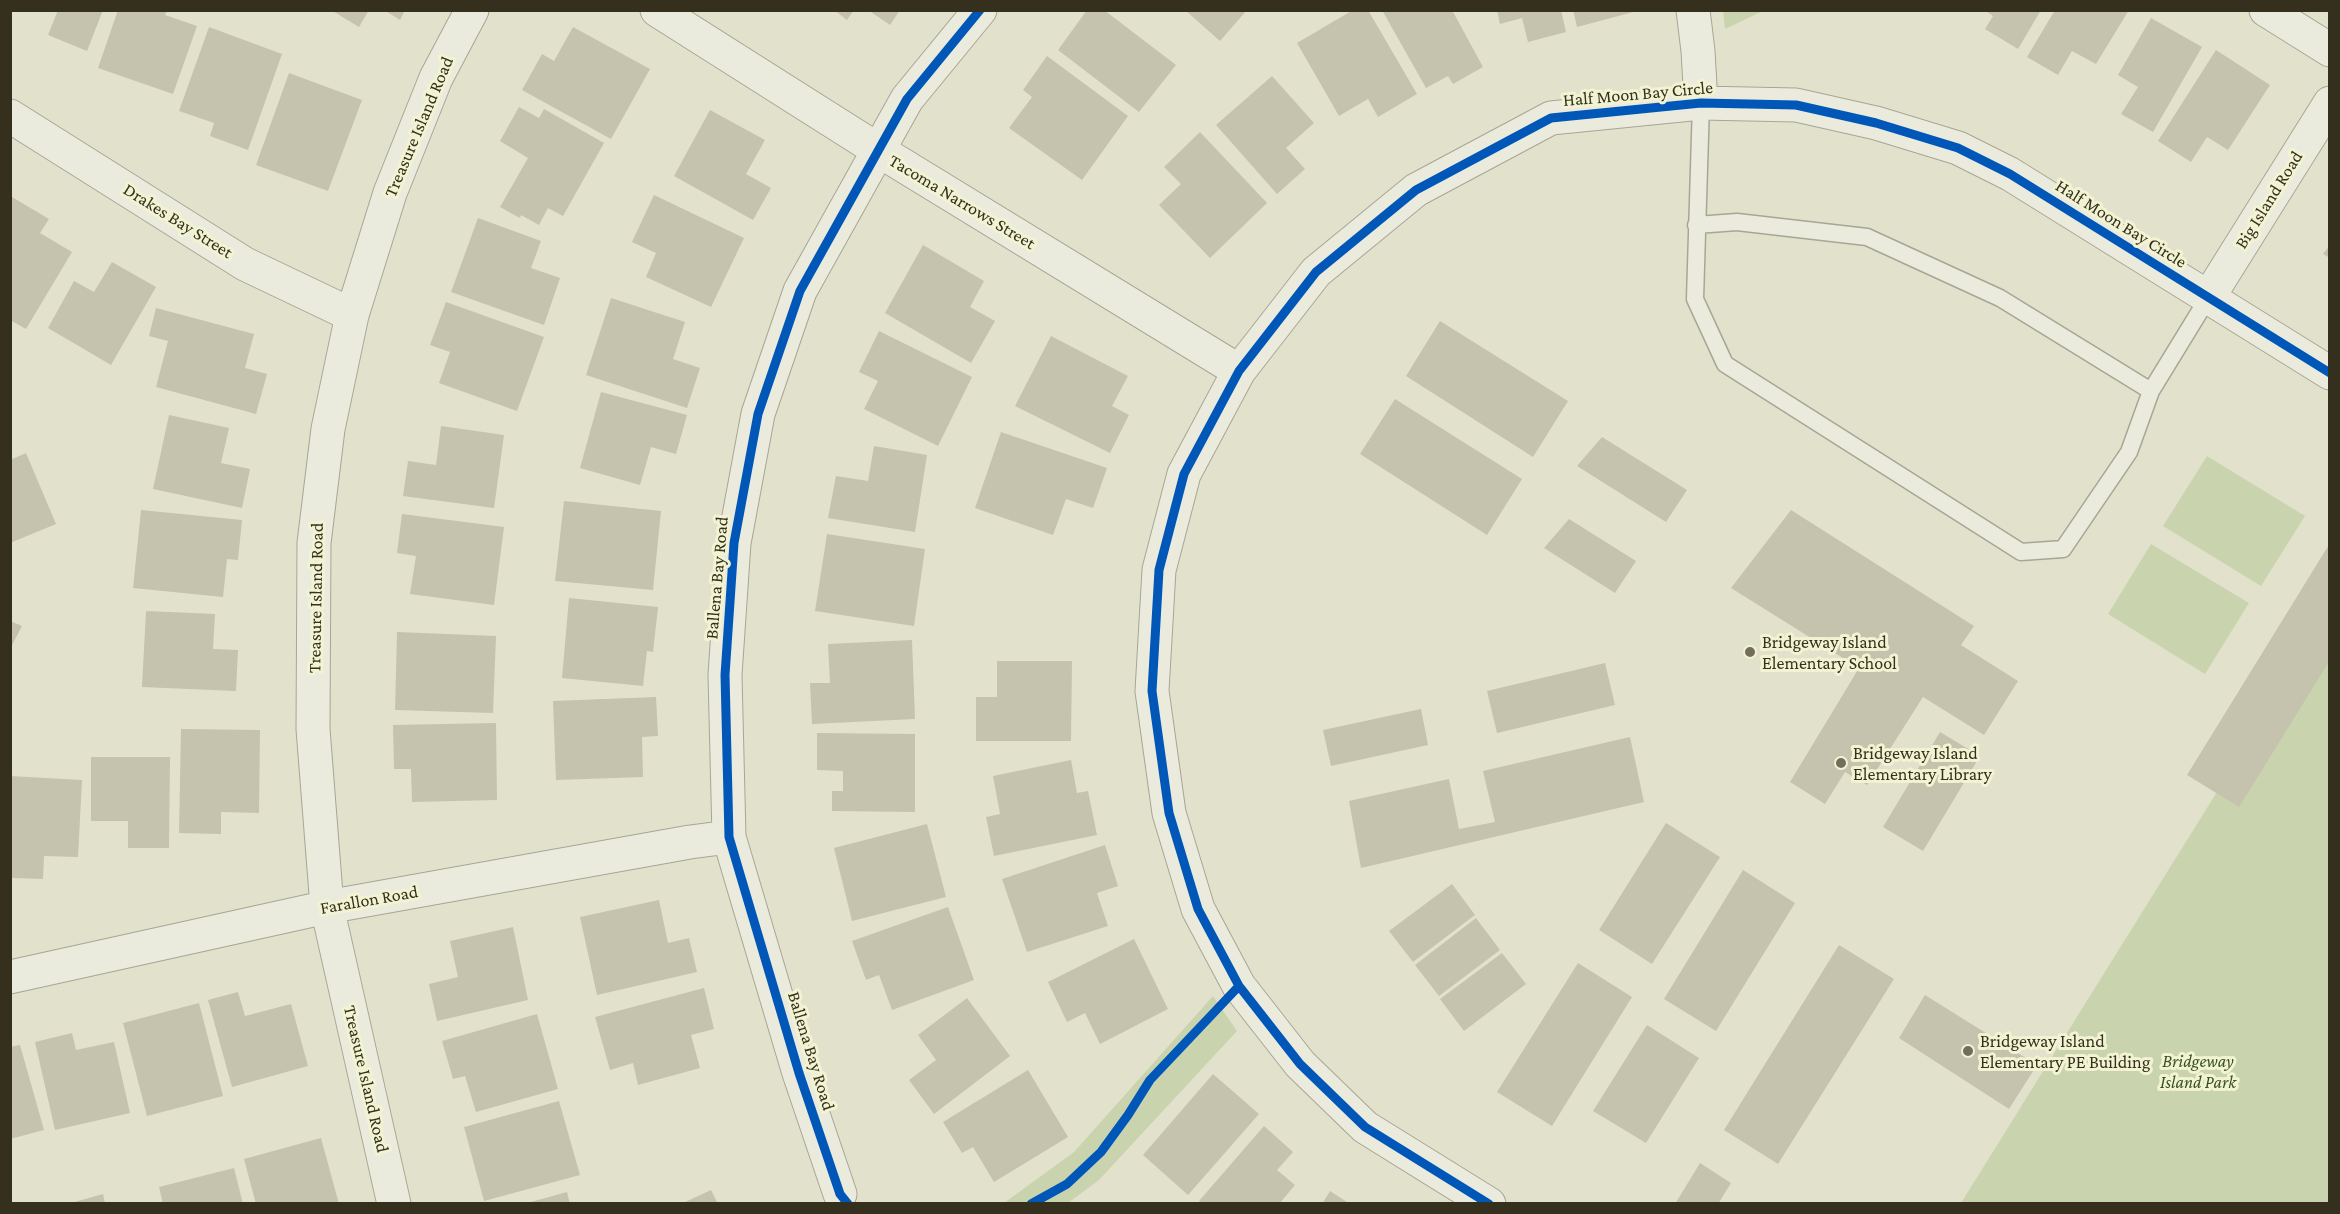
<!DOCTYPE html>
<style>
body{margin:0}
#map{position:relative;width:2340px;height:1214px;overflow:hidden;background:#e2e2cc;font-family:"Crimson Pro",serif}
canvas{display:block}
.frame{position:absolute;inset:0;border:12px solid #35301e;pointer-events:none}
</style>
<div id="map">
<canvas width="2340" height="1214"></canvas>
<div class="frame"></div>
</div>
<script>
const ctx = document.querySelector('canvas').getContext('2d');
ctx.lineJoin = 'round';
function paint(path, color) {
  ctx.fillStyle = color;
  ctx.fill(path, 'evenodd');
}
function toPath(rows) {
  const path = new Path2D();
  for (const r of rows) {
    path.moveTo(r[0], r[1]);
    for (let i = 2; i < r.length; i += 2) path.lineTo(r[i], r[i + 1]);
  }
  return path;
}
function trace(path, color, width, dash) {
  ctx.strokeStyle = color;
  ctx.lineWidth = width;
  ctx.lineCap = dash ? 'butt' : 'round';
  ctx.setLineDash(dash || []);
  ctx.stroke(path);
}
function label(font, color, halo, rows, align = 'center') {
  ctx.font = font + ' "Crimson Pro",serif';
  ctx.lineWidth = 6;
  ctx.setLineDash([]);
  ctx.textBaseline = 'middle';
  ctx.strokeStyle = halo;
  ctx.fillStyle = color;
  for (const [text, x, y, turn = 0] of rows) {
    ctx.save();
    ctx.translate(x, y);
    ctx.rotate((+turn || 0) * Math.PI / 180);
    ctx.textAlign = isNaN(turn) ? turn : align;
    if (halo) ctx.strokeText(text, 0, 0);
    ctx.fillText(text, 0, 0);
    ctx.restore();
  }
}
paint(toPath([
 [1723,10,1763,10,1763,11,1725,29],
 [2207,456,2305,516,2261,586,2163,526],
 [2151,544,2249,603,2205,674,2108,614],
 [2329,612,2329,1203,1961,1203],
 [1213,996,1237,1031,1099,1180,1068,1203,1004,1203,1074,1152]
]), '#c9d4af');
paint(toPath([
 [58,10,103,10,87,51,48,35],
 [118,10,167,10,165,15,197,26,173,94,98,68],
 [331,10,369,10,359,27],
 [384,10,405,10,400,20],
 [834,10,854,10,847,20],
 [868,10,900,10,890,25],
 [1087,10,1104,10,1176,65,1139,112,1058,50],
 [1185,10,1247,10,1220,41],
 [1353,10,1368,10,1417,94,1378,117,1368,99,1339,116,1297,43],
 [1382,10,1452,10,1483,67,1453,84,1448,76,1426,88],
 [1497,10,1561,10,1566,32,1528,42,1522,18,1500,24],
 [1573,10,1637,10,1637,11,1577,27],
 [1984,10,2041,10,2018,49,1985,29,1993,16],
 [2055,10,2129,10,2096,64,2072,51,2058,75,2027,57],
 [2151,18,2202,47,2153,132,2121,114,2138,87,2118,75],
 [209,27,282,54,248,150,210,136,214,123,179,111],
 [573,27,650,69,611,139,522,90,542,54,554,61],
 [2216,50,2270,85,2228,150,2207,137,2191,162,2158,141],
 [1047,56,1128,116,1082,180,1009,128,1032,97,1023,90],
 [289,73,362,100,328,191,256,165],
 [1272,76,1314,123,1286,148,1305,169,1277,194,1216,125],
 [519,107,539,118,544,109,604,143,563,216,548,208,539,225,521,215,520,218,500,207,528,158,500,141],
 [710,110,765,140,746,174,771,188,753,220,674,176],
 [1200,132,1267,203,1210,258,1159,205,1181,184,1164,167],
 [654,195,744,238,711,307,646,277,656,253,632,242],
 [12,197,49,219,40,233,72,252,26,329,10,320],
 [478,218,541,241,531,268,560,278,544,325,451,292],
 [923,245,984,281,970,307,995,321,971,363,885,313],
 [2330,245,2330,258,2323,254],
 [112,262,156,287,111,365,48,328,74,281,94,292],
 [611,298,685,322,673,359,700,368,687,408,586,375],
 [446,302,544,337,517,411,439,383,450,352,430,345],
 [156,308,254,334,245,368,267,374,256,414,156,387,168,341,149,336],
 [1440,321,1568,401,1533,457,1406,376],
 [879,331,972,377,938,446,864,409,878,381,859,372],
 [1051,336,1128,376,1112,406,1129,415,1110,453,1015,406],
 [601,392,687,415,676,454,651,447,640,485,580,468],
 [1395,399,1522,479,1487,535,1360,454],
 [169,415,229,428,221,463,250,469,242,508,153,489],
 [441,426,504,435,494,508,403,496,408,461,436,465],
 [1001,432,1107,468,1093,508,1066,499,1053,535,975,508],
 [1602,437,1687,490,1666,522,1577,466],
 [874,446,927,455,915,532,828,518,836,476,868,481],
 [26,453,56,524,10,543,10,460],
 [564,501,661,511,653,590,555,581],
 [141,510,242,520,238,560,227,559,223,597,133,588],
 [1791,510,1974,626,1961,645,2018,681,1984,735,1923,697,1867,785,1845,772,1825,804,1790,782,1859,668,1731,588],
 [402,514,504,527,494,605,410,594,416,556,397,553],
 [1569,519,1636,561,1615,593,1544,548],
 [827,534,925,549,914,626,815,611],
 [2330,543,2330,660,2239,807,2187,775],
 [569,598,658,607,653,652,647,651,643,686,562,678],
 [146,611,215,614,213,649,238,650,236,691,142,687],
 [10,621,22,626,10,649],
 [397,632,496,636,493,713,395,710],
 [912,640,915,719,812,724,810,683,830,683,828,644],
 [997,661,1072,661,1071,741,976,741,976,697,997,697],
 [1605,663,1615,705,1497,733,1487,691],
 [656,697,658,736,642,737,643,777,556,780,553,701],
 [1421,709,1428,745,1331,766,1323,730],
 [496,723,497,800,412,802,411,769,394,769,393,725],
 [181,729,260,730,259,813,221,812,221,834,179,833],
 [1940,732,1980,756,1923,851,1883,827],
 [817,733,915,734,915,812,832,811,832,791,843,791,843,771,817,770],
 [1630,737,1644,802,1361,868,1349,801,1449,779,1459,829,1495,822,1483,771],
 [91,757,170,757,169,848,128,848,128,821,91,821],
 [1071,760,1077,793,1088,791,1097,835,994,856,986,817,1000,814,993,776],
 [10,776,82,780,78,857,44,856,43,879,10,878],
 [1666,823,1720,857,1652,964,1599,930],
 [927,824,946,897,852,921,834,848],
 [1105,845,1118,886,1097,893,1108,926,1027,952,1002,879],
 [1743,870,1795,903,1716,1031,1664,999],
 [1452,884,1475,915,1413,962,1389,931],
 [659,900,668,943,689,938,697,972,597,995,580,917],
 [948,907,974,980,892,1010,879,975,866,980,852,941],
 [1476,918,1500,950,1439,996,1415,965],
 [513,927,528,1000,437,1021,429,984,458,977,450,941],
 [1134,939,1168,1009,1100,1044,1085,1013,1067,1022,1048,982],
 [1839,945,1894,979,1778,1164,1724,1130],
 [1502,953,1526,984,1464,1031,1440,999],
 [1578,963,1632,997,1552,1126,1497,1092],
 [704,988,714,1029,691,1035,700,1068,638,1085,633,1063,610,1070,595,1017],
 [238,992,245,1016,291,1004,308,1066,232,1087,208,1000],
 [1925,995,2037,1065,2009,1109,1899,1038],
 [967,998,1010,1056,934,1114,909,1080,936,1060,918,1035],
 [199,1003,223,1096,147,1116,123,1023],
 [537,1014,558,1089,476,1112,465,1076,453,1079,442,1041],
 [1647,1025,1699,1058,1646,1143,1593,1111],
 [72,1033,76,1050,114,1042,130,1113,55,1130,35,1042],
 [20,1045,44,1130,10,1139,10,1047],
 [1028,1070,1068,1137,994,1182,973,1147,962,1153,943,1122],
 [1213,1074,1259,1114,1188,1195,1143,1155],
 [559,1101,580,1175,484,1201,464,1127],
 [1264,1126,1293,1152,1277,1170,1295,1185,1279,1204,1202,1204,1199,1201],
 [321,1138,339,1204,256,1204,244,1159],
 [1700,1163,1731,1183,1718,1204,1675,1204],
 [234,1168,243,1204,163,1204,159,1187],
 [711,1190,718,1204,681,1204],
 [1330,1191,1350,1204,1322,1204],
 [567,1192,570,1204,527,1204,527,1203],
 [103,1194,105,1204,71,1204,71,1203]
]), '#c5c2ad');
const service = toPath([
 [1701,103,1695,299,1725,364,2021,552,2063,549,2129,452,2151,391,2208,298],
 [1696,225,1737,222,1867,237,2000,298,2151,391]
]);
const minor = toPath([
 [657,10,878,150,1239,371],
 [1693,10,1698,51,1701,103],
 [2266,10,2330,50],
 [10,116,245,264,352,315],
 [2208,298,2330,103],
 [10,977,327,907,690,842,729,837],
 [840,1194,799,1073,729,837,725,675,734,543,758,414,800,291,907,99,980,10],
 [394,1204,327,907,313,729,314,543,328,429,352,315,390,193,436,78,472,10],
 [1489,1204,1365,1127,1300,1064,1239,986,1198,909,1169,813,1152,691,1159,570,1184,474,1239,371,1316,272,1416,190,1551,118,1701,103,1796,105,1876,123,1958,148,2010,174,2330,373]
]);
trace(service, '#a7a695', 19);
trace(minor, '#a7a695', 35);
trace(service, '#eaeadd', 16);
trace(minor, '#eaeadd', 33);
trace(toPath([
 [848,1204,840,1194,799,1073,729,837,725,675,734,543,758,414,800,291,907,99,980,10],
 [1031,1204,1067,1184,1101,1152,1128,1115,1150,1080,1239,986],
 [1489,1204,1365,1127,1300,1064,1239,986,1198,909,1169,813,1152,691,1159,570,1184,474,1239,371,1316,272,1416,190,1551,118,1701,103,1796,105,1876,123,1958,148,2010,174,2330,373]
]), '#0057b8', 9);
for (const [x, y, r, color] of [
 [1750,652,6,"#726e5b"],
 [1841,763,6,"#726e5b"],
 [1968,1051,6,"#726e5b"]
]) {
  const dot = new Path2D();
  dot.arc(x, y, r, 0, 2 * Math.PI);
  ctx.fillStyle = color;
  ctx.fill(dot);
  trace(dot, '#f2f3d2', 2);
}
label('18px', '#35301e', '#f2f3d2', [
 ["Half Moon Bay Circle",1638,94,-5],
 ["Treasure Island Road",419,127,-67],
 ["Big Island Road",2269,200,-58],
 ["Tacoma Narrows Street",962,202,31],
 ["Drakes Bay Street",178,221,32],
 ["Half Moon Bay Circle",2121,224,32],
 ["Ballena Bay Road",717,578,-85],
 ["Treasure Island Road",316,598,-89],
 ["Farallon Road",369,900,-10],
 ["Ballena Bay Road",811,1051,73],
 ["Treasure Island Road",366,1079,77]
]);
label('18px', '#35301e', '#f2f3d2', [
 ["Bridgeway Island",1762,642],
 ["Elementary School",1762,663],
 ["Bridgeway Island",1853,753],
 ["Elementary Library",1853,774],
 ["Bridgeway Island",1980,1041],
 ["Elementary PE Building",1980,1062]
], 'left');
label('italic 18px', '#395026', '#f2f3d2', [
 ["Bridgeway",2198,1061],
 ["Island Park",2198,1082]
]);
</script>
